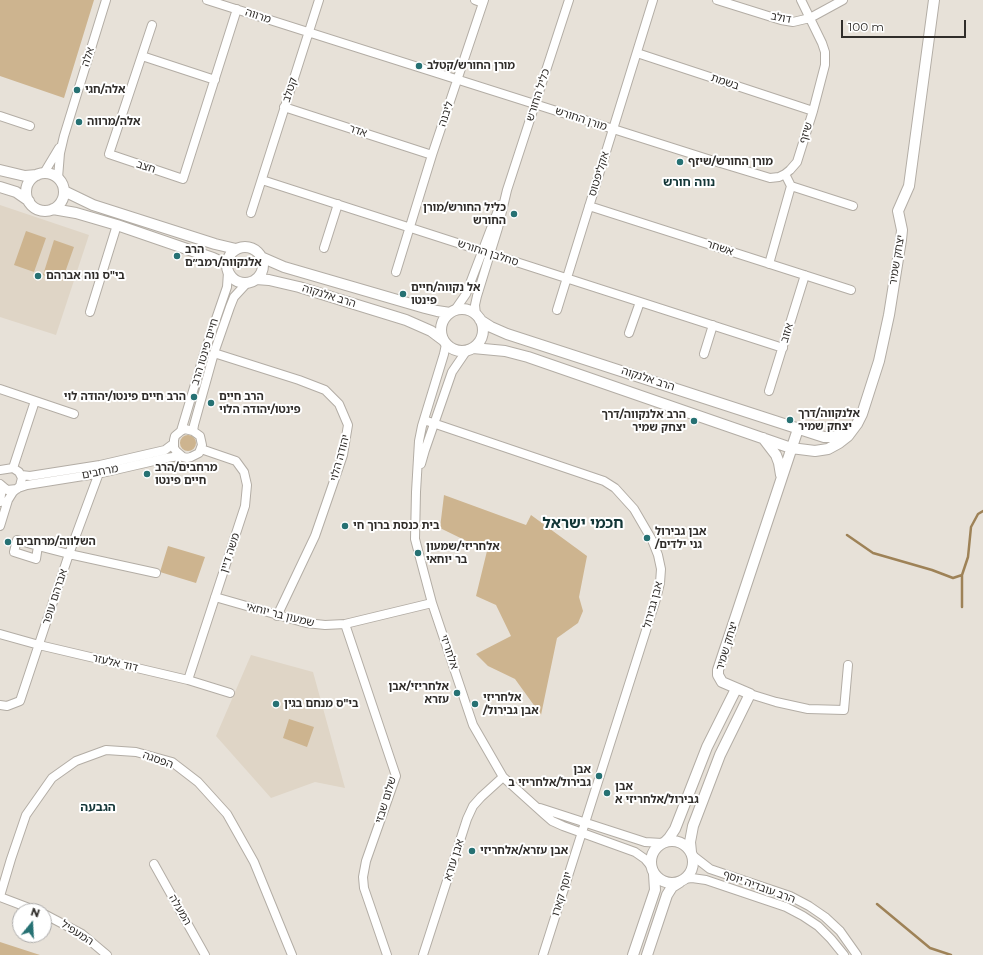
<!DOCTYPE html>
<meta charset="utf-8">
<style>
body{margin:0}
#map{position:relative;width:983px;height:955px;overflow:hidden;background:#e7e1d8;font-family:Montserrat,sans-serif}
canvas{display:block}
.north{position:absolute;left:12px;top:903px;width:40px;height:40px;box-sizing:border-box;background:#fff;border:1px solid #acabaa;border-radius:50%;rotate:18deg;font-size:11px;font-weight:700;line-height:16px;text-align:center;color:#302d2a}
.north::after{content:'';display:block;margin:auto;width:14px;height:18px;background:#267173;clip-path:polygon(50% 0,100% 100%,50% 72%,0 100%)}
.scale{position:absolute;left:841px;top:20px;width:125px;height:18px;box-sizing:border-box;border:2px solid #302d2a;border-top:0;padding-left:5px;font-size:12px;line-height:14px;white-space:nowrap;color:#302d2a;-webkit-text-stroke:3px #fff;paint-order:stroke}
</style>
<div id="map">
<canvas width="983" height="955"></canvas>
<div class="north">N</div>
<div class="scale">100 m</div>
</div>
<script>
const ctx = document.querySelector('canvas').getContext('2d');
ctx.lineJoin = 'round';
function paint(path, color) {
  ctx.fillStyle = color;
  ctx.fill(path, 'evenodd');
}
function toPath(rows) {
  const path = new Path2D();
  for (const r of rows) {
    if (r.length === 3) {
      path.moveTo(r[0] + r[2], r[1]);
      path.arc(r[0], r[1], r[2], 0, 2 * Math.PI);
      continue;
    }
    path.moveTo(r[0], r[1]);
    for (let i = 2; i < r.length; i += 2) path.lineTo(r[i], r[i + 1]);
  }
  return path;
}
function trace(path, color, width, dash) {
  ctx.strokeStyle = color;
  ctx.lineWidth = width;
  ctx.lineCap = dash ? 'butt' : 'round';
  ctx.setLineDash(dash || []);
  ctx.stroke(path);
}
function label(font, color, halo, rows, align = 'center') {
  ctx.font = font + ' Montserrat,"Noto Sans Hebrew",sans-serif';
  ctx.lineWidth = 4;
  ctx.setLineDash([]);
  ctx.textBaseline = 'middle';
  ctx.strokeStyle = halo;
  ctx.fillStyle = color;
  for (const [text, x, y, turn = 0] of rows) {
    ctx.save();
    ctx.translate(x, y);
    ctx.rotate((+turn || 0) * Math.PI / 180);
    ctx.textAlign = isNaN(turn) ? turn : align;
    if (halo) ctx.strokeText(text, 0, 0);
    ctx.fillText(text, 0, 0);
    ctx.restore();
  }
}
paint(toPath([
 [0,205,89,235,56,335,0,317],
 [251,655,313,672,345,788,315,782,271,798,216,736]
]), '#dfd5c6');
paint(toPath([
 [0,0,94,0,64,98,0,76],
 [26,231,46,238,34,272,14,265],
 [54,240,74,247,62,281,43,275],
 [188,443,8],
 [444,495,526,525,531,515,587,556,579,597,583,611,578,623,557,638,541,715,515,679,488,666,476,654,511,636,496,605,476,596,487,551,440,528],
 [168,546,205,557,196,583,160,572],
 [289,719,314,727,307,747,283,738],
 [0,942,40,955,0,955]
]), '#cdb48f');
trace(toPath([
 [847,535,873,553,932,570,953,578,962,575,968,557,971,527,978,514,983,511],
 [962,607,962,575],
 [877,904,930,948,951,955]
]), '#9e8257', 2.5);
const minor = toPath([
 [207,0,714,161,770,178,779,177,785,174,790,170,797,162,813,111,825,65,825,52,822,43,801,0],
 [475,0,483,3],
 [717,0,781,20,793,22,810,18,843,0],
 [152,25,109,154,183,179,237,9],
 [637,53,813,111],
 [142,56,215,80],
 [284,107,432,155],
 [0,116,30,126],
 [44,173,59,148],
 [58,178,60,153,64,136,106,0],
 [262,180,783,348],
 [791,186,853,206],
 [589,206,851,290],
 [251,213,319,0],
 [324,248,338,204],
 [769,264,791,186,785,174],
 [396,272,432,155,484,0],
 [455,310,466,294,500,205],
 [557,310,653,0],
 [90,312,117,225],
 [476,315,475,305,477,296,498,228,507,190,569,0],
 [629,333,640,302],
 [446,344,444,354,422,426,419,441,416,492,415,539,432,603,473,725,503,777,544,814,552,821,563,826,635,852,645,859,650,865],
 [214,353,299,380,325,390,339,404,348,425,343,455,315,536,277,616],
 [704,354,713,325],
 [0,389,74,414],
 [769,391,805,275],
 [424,420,604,481,615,488,634,509,652,540,658,555,661,569,660,583,656,599,543,955],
 [181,431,205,351,227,287,228,272],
 [193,431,194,425,214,353,230,307,234,297,246,284],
 [421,464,425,450,452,372,467,350],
 [13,468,35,401],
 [0,470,13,468,19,472,22,478,20,486,13,492,8,500,0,526],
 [21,475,30,476,100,465,165,450,173,444],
 [0,484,7,490,17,489],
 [18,488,27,485,102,473,167,458,179,456,187,458,191,457,199,453,202,445,200,436,193,431,185,429,181,431,175,436,174,440,174,448,176,451,183,457],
 [0,502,2,487],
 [38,546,36,559,14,552,17,540,38,546,69,554,156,573],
 [215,597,306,623,325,625,345,624,432,603],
 [345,624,396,776,366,861,363,877,364,888,387,955],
 [0,634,39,645,188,680,230,693],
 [188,680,245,506,247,485,244,472,236,461,201,449],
 [750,694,776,702,808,709,844,710,848,665],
 [0,705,7,706,20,701,69,554,99,473],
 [540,808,645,842,662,843],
 [692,855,710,869,790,896,809,906,825,917,840,931,857,955],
 [154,864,205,955],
 [684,879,692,878,706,880,786,907,803,916,818,926,831,939,844,955],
 [0,896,11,859,26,815,52,778,76,761,106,750,136,752,172,762,198,782,227,814,254,862,292,955],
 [0,897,37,911],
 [44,914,82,934,107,955],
 [423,955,467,819,473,806,481,797,503,777]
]);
const major = toPath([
 [0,170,25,176,37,175],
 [45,192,19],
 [0,187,16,192,29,201],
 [64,191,93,205,215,244,236,249],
 [53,209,76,213,117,225,213,258,226,264],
 [245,265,18],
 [261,257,284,267,425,308,437,311,450,313],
 [256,279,269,280,299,287,406,320,431,331,443,340],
 [462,330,21],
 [480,320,491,327,507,334,824,437,838,437,847,432],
 [473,348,505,351,528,357,791,448,815,451,828,449,839,443,848,436,857,424,862,414,879,361,889,315,901,240,902,230,898,211,909,186,934,0],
 [763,438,776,455,779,463,781,475],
 [672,862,21],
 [665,842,669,838,675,829,707,747,736,689],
 [691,852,690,842,693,826,720,755,750,694,722,682,718,675,718,670,798,429],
 [633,955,655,890,654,874],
 [647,955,667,895,672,887,680,882]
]);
trace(minor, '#b3ada5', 10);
trace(major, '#b3ada5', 12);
trace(minor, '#fff', 8);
trace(major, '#fff', 10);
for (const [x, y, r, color] of [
 [419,66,4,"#267173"],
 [77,90,4,"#267173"],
 [79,122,4,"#267173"],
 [680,162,4,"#267173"],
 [514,214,4,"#267173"],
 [177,256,4,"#267173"],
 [38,276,4,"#267173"],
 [403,294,4,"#267173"],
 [194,397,4,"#267173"],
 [211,403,4,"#267173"],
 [790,420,4,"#267173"],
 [694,421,4,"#267173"],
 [147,474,4,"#267173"],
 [345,526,4,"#267173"],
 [647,538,4,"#267173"],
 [8,542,4,"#267173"],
 [418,553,4,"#267173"],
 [457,693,4,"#267173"],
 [276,704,4,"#267173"],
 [475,704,4,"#267173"],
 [599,776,4,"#267173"],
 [607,793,4,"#267173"],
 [472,851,4,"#267173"]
]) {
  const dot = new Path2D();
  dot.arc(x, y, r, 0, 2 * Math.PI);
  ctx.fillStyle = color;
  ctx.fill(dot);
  trace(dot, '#fff', 1.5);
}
label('11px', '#302d2a', '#fff', [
 ["מרווה",258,16,18],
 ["דולב",781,18,10],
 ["אלה",88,57,-73],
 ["בשמת",725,82,18],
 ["קטלב",290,90,-72],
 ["כליל החורש",538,95,-72],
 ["ליבנה",446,114,-72],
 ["מורן החורש",581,119,18],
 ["אדר",358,131,18],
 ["שיזף",806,133,-73],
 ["חצב",146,167,18],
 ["אקליפטוס",599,174,-73],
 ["אשחר",720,248,18],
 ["סחלבן החורש",488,253,18],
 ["יצחק שמיר",897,260,-81],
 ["הרב אלנקוה",329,296,17],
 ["אזוב",787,333,-73],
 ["חיים פינטו הרב",205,352,-73],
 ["הרב אלנקוה",648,379,18],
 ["יהודה הלוי",340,458,-75],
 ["מרחבים",100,472,-11],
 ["משה דיין",230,553,-72],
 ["אברהם עופר",55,597,-72],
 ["אבן גבירול",653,605,-75],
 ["שמעון בר יוחאי",280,615,14],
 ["יצחק שמיר",727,646,-73],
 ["אלחריזי",449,652,71],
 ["דוד אלעזר",115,663,13],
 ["הפסגה",158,760,20],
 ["שלום שבזי",386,800,-73],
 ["אבן עזרא",454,860,-72],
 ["הרב עובדיה יוסף",759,887,20],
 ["יוסף קארו",562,894,-73],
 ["המעלה",180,910,60],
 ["המעפיל",77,933,33]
]);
label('bold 11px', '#302d2a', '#fff', [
 ["מורן החורש/קטלב",427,66],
 ["אלה/חגי",85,90],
 ["אלה/מרווה",87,122],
 ["מורן החורש/שיזף",688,162],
 ["כליל החורש/מורן",506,208,"right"],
 ["החורש",506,221,"right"],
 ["הרב",185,250],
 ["אלנקווה/רמב״ם",185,263],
 ["בי\"ס נוה אברהם",46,276],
 ["אל נקווה/חיים",411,288],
 ["פינטו",411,301],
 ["הרב חיים פינטו/יהודה לוי",186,397,"right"],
 ["הרב חיים",219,397],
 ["פינטו/יהודה הלוי",219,410],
 ["אלנקווה/דרך",798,414],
 ["יצחק שמיר",798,427],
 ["הרב אלנקווה/דרך",686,415,"right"],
 ["יצחק שמיר",686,428,"right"],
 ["מרחבים/הרב",155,468],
 ["חיים פינטו",155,481],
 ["בית כנסת ברוך חי",353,526],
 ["אבן גבירול",655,532],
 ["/גני ילדים",655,545],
 ["השלווה/מרחבים",16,542],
 ["אלחריזי/שמעון",426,547],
 ["בר יוחאי",426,560],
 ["אלחריזי/אבן",449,687,"right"],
 ["עזרא",449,700,"right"],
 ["אלחריזי",483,698],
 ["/אבן גבירול",483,711],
 ["בי\"ס מנחם בגין",284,704],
 ["אבן",591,770,"right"],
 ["גבירול/אלחריזי ב",591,783,"right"],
 ["אבן",615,787],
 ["גבירול/אלחריזי א",615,800],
 ["אבן עזרא/אלחריזי",480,851]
], 'left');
label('bold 12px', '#133637', '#fff', [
 ["נווה חורש",689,182],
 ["הגבעה",98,807]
]);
label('bold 15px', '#133637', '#fff', [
 ["חכמי ישראל",583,524]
]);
</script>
